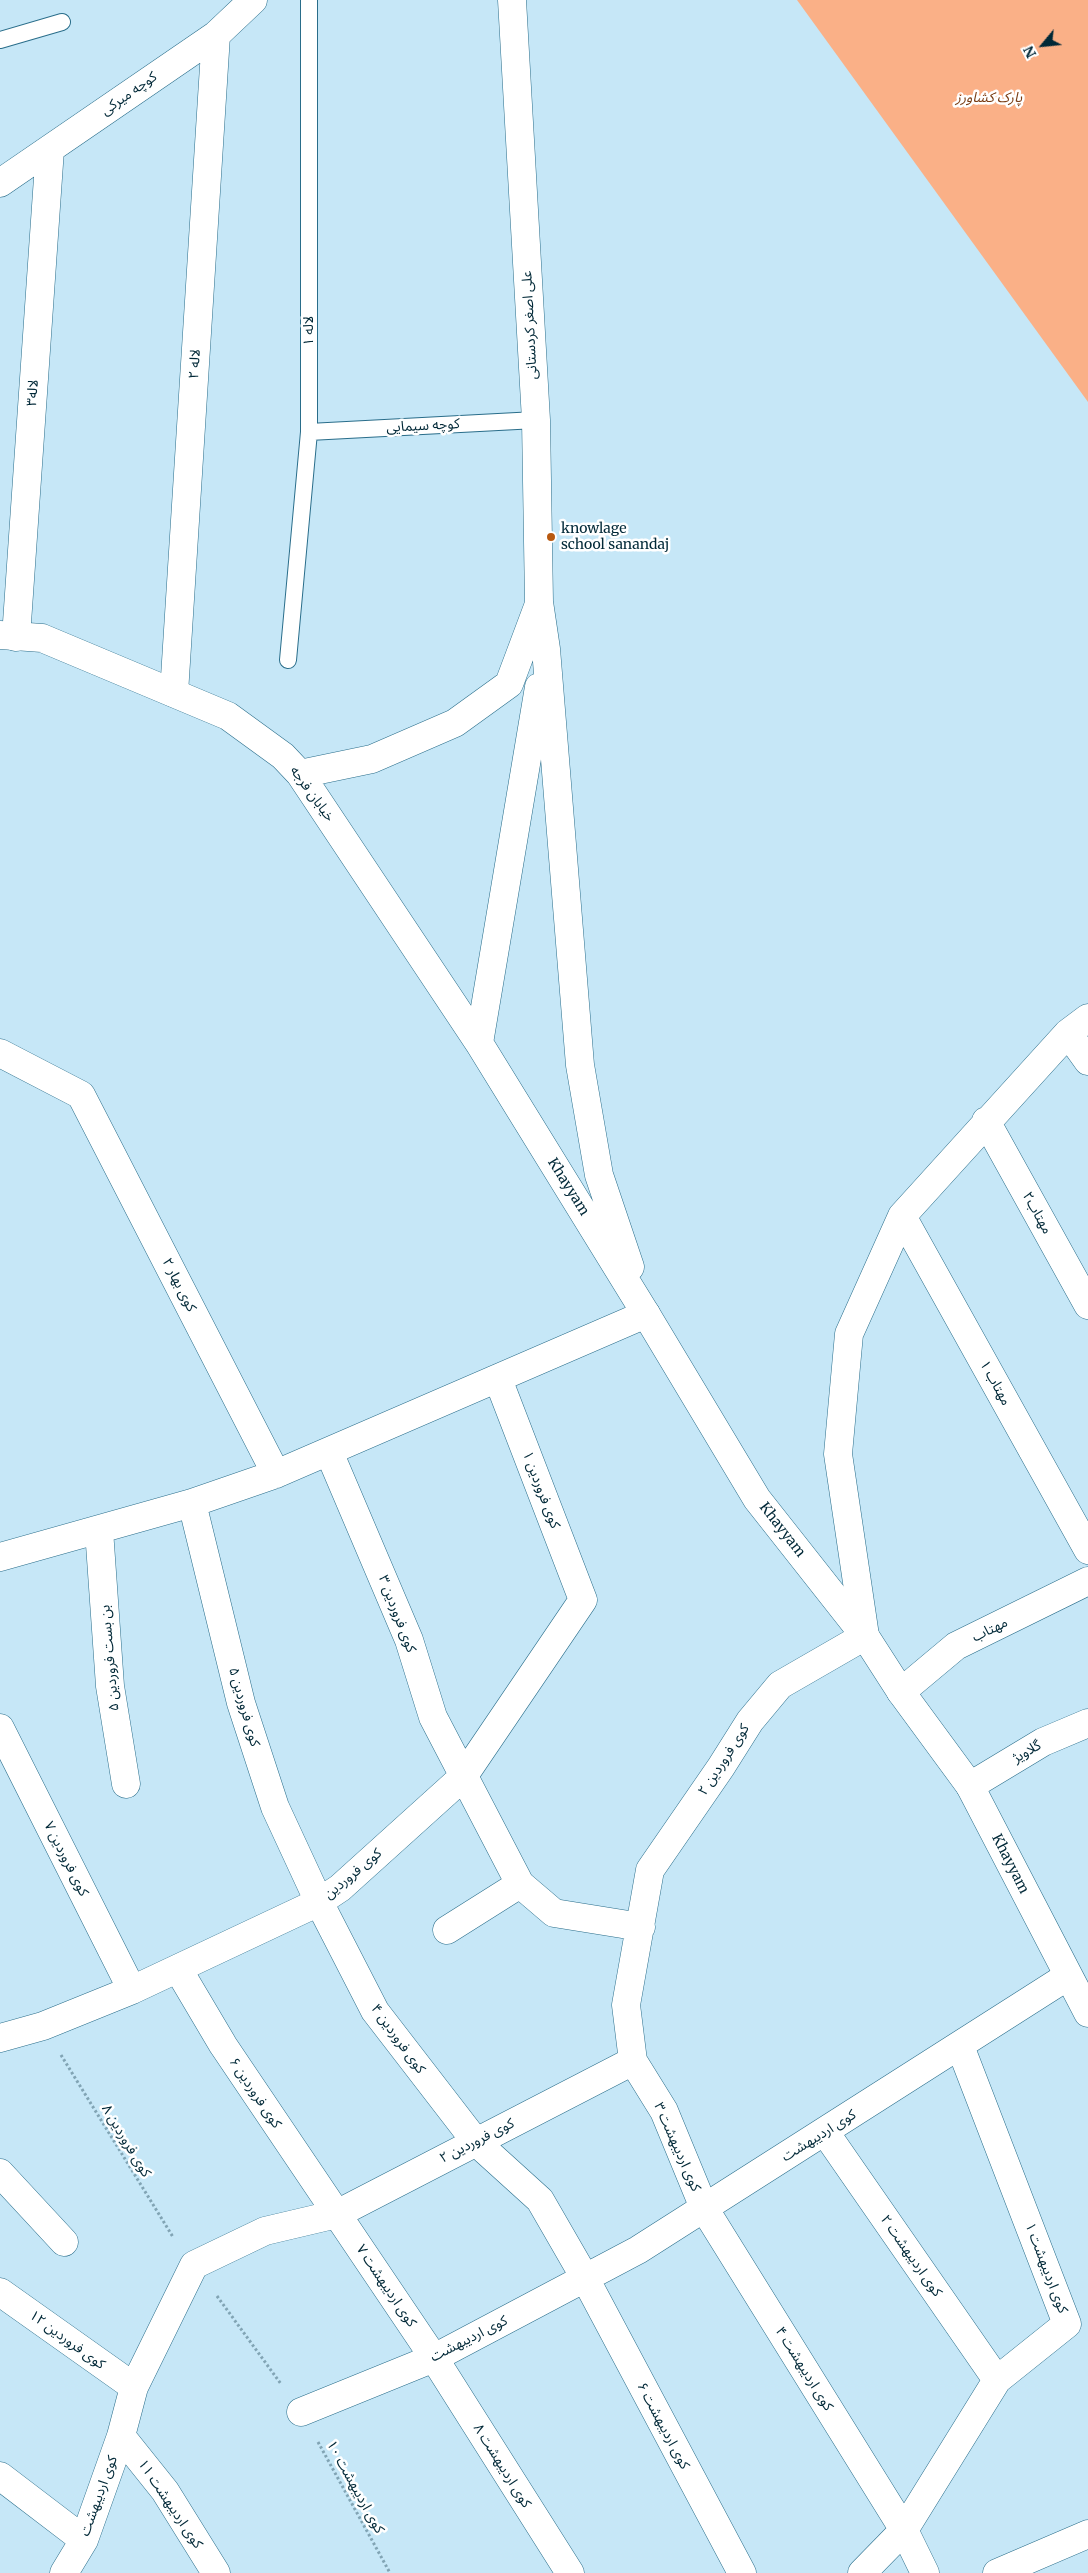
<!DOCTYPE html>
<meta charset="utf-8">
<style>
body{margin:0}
#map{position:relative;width:1088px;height:2573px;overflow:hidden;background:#c6e7f7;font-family:Merriweather,serif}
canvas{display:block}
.north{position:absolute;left:1018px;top:20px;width:50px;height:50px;-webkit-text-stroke:4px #fff;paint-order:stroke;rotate:242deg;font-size:14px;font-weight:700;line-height:20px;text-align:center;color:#002837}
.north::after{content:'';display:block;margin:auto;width:18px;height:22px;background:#002837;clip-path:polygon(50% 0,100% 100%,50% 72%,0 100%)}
</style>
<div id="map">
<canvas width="1088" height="2573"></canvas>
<div class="north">N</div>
</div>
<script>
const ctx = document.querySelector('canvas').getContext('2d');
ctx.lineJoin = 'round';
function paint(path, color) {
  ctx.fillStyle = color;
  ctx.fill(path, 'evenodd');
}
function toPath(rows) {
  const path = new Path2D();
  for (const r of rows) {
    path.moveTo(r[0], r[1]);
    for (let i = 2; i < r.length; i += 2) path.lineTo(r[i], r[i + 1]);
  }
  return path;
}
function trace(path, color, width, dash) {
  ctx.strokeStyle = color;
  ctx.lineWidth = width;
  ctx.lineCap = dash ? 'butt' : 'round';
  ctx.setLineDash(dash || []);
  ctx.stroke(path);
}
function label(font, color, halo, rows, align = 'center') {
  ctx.font = font + ' Merriweather,"Noto Sans Arabic",serif';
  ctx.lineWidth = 5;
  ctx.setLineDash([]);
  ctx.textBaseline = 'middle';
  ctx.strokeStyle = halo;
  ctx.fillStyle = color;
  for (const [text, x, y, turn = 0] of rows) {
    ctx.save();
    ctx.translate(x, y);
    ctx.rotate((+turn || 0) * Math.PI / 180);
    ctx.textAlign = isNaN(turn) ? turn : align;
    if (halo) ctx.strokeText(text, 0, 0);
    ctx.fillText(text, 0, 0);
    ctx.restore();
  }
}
paint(toPath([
 [797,0,1088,0,1088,402]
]), '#fab087');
const service = toPath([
 [0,40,62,22],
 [309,432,536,420],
 [288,660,309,432,309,0]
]);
const minor = toPath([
 [0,183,216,35,253,0],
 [16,637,50,149],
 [174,693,216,35],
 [1068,1033,1088,1061],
 [0,1053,81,1095,276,1474],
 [986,1121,1088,1305],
 [902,1216,1088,1550],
 [329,1452,409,1640,433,1717,520,1884,554,1913,641,1927],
 [192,1503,241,1703,275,1807,319,1902,375,2011,476,2142,540,2200,585,2278,742,2573],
 [99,1530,110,1686,126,1784],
 [0,1557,192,1503,276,1474,646,1314],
 [901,1692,956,1646,1088,1581],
 [0,1728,132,1990],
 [970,1786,1043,1742,1088,1723],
 [447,1930,520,1884],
 [178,1969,223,2045,434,2358,570,2573],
 [0,2038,43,2026,132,1990,319,1902,340,1888,463,1777,583,1600,498,1379],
 [633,2061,664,2111,704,2208,904,2530,925,2573],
 [825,2132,997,2380],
 [0,2173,64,2242],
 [0,2292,134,2387],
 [301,2412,434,2358,638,2250,1068,1976],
 [121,2436,165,2491,216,2573],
 [0,2476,84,2540],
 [64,2573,84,2540,121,2436,134,2387,194,2265,265,2231,337,2214,633,2061,626,2005,650,1870,721,1767,750,1721,780,1685,865,1636,838,1454,849,1334,902,1216,1068,1033,1088,1018],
 [862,2573,904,2530,997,2380,1067,2324,960,2046],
 [997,2573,1088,2534]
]);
const tertiary = toPath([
 [512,0,536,420,539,602,546,649,580,1065,599,1175,630,1267],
 [0,635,42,638,228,716,283,756,300,774,479,1043,646,1314,757,1499,865,1636,901,1692,970,1786,1088,2013],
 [300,774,372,759,455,723,509,684,539,604],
 [479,1043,539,687]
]);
trace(service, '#296d8a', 18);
trace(minor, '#296d8a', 29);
trace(tertiary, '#296d8a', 29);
trace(toPath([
 [61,2055,173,2237],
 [217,2296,281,2384],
 [318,2442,390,2573]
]), '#81a4b4', 3, [2.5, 2.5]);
trace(service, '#fff', 16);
trace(minor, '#fff', 28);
trace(tertiary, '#fff', 28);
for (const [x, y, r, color] of [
 [551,537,5,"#b85910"]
]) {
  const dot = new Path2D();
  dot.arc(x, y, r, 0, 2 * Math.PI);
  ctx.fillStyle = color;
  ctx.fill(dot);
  trace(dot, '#fff', 2);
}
label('14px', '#002837', '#fff', [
 ["کوچه میرکی",129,94,-35],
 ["علی اصغر کردستانی",530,325,-93],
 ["لاله ۱",309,331,-90],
 ["لاله ۲",195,364,-86],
 ["لاله۳",33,393,-86],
 ["کوچه سیمایی",423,426,-3],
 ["خیابان فرجه",312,794,54],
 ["Khayyam",568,1187,58],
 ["مهتاب۲",1037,1213,61],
 ["کوی بهار ۲",179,1285,63],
 ["مهتاب ۱",995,1383,61],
 ["کوی فروردین ۱",541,1490,69],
 ["Khayyam",782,1530,52],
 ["کوی فروردین ۳",397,1614,69],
 ["مهتاب",990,1630,-26],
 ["بن بست فروردین ۵",110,1658,-95],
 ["کوی فروردین ۵",244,1707,74],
 ["گلاویژ",1027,1752,-30],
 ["کوی فروردین ۲",724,1760,-57],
 ["کوی فروردین ۷",66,1859,63],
 ["Khayyam",1010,1864,63],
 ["کوی فروردین",353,1874,-40],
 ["کوی فروردین ۴",398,2039,54],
 ["کوی فروردین ۶",255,2093,56],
 ["کوی اردیبهشت",819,2136,-32],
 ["کوی فروردین ۸",126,2141,59],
 ["کوی فروردین ۲",477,2141,-27],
 ["کوی اردیبهشت ۳",677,2147,66],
 ["کوی اردیبهشت ۲",911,2256,55],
 ["کوی اردیبهشت ۱",1046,2268,69],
 ["کوی اردیبهشت ۷",386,2286,56],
 ["کوی اردیبهشت",469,2339,-27],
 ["کوی فروردین ۱۲",67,2340,36],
 ["کوی اردیبهشت ۴",804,2369,58],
 ["کوی اردیبهشت ۶",663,2426,62],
 ["کوی اردیبهشت ۸",502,2466,58],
 ["کوی اردیبهشت ۱۰",355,2487,61],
 ["کوی اردیبهشت",99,2496,-70],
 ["کوی اردیبهشت ۱۱",170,2504,56]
]);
label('italic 14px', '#7a3d14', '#fff', [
 ["پارک کشاورز",989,98]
]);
label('14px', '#002837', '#fff', [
 ["knowlage",561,529],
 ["school sanandaj",561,545]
], 'left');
</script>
